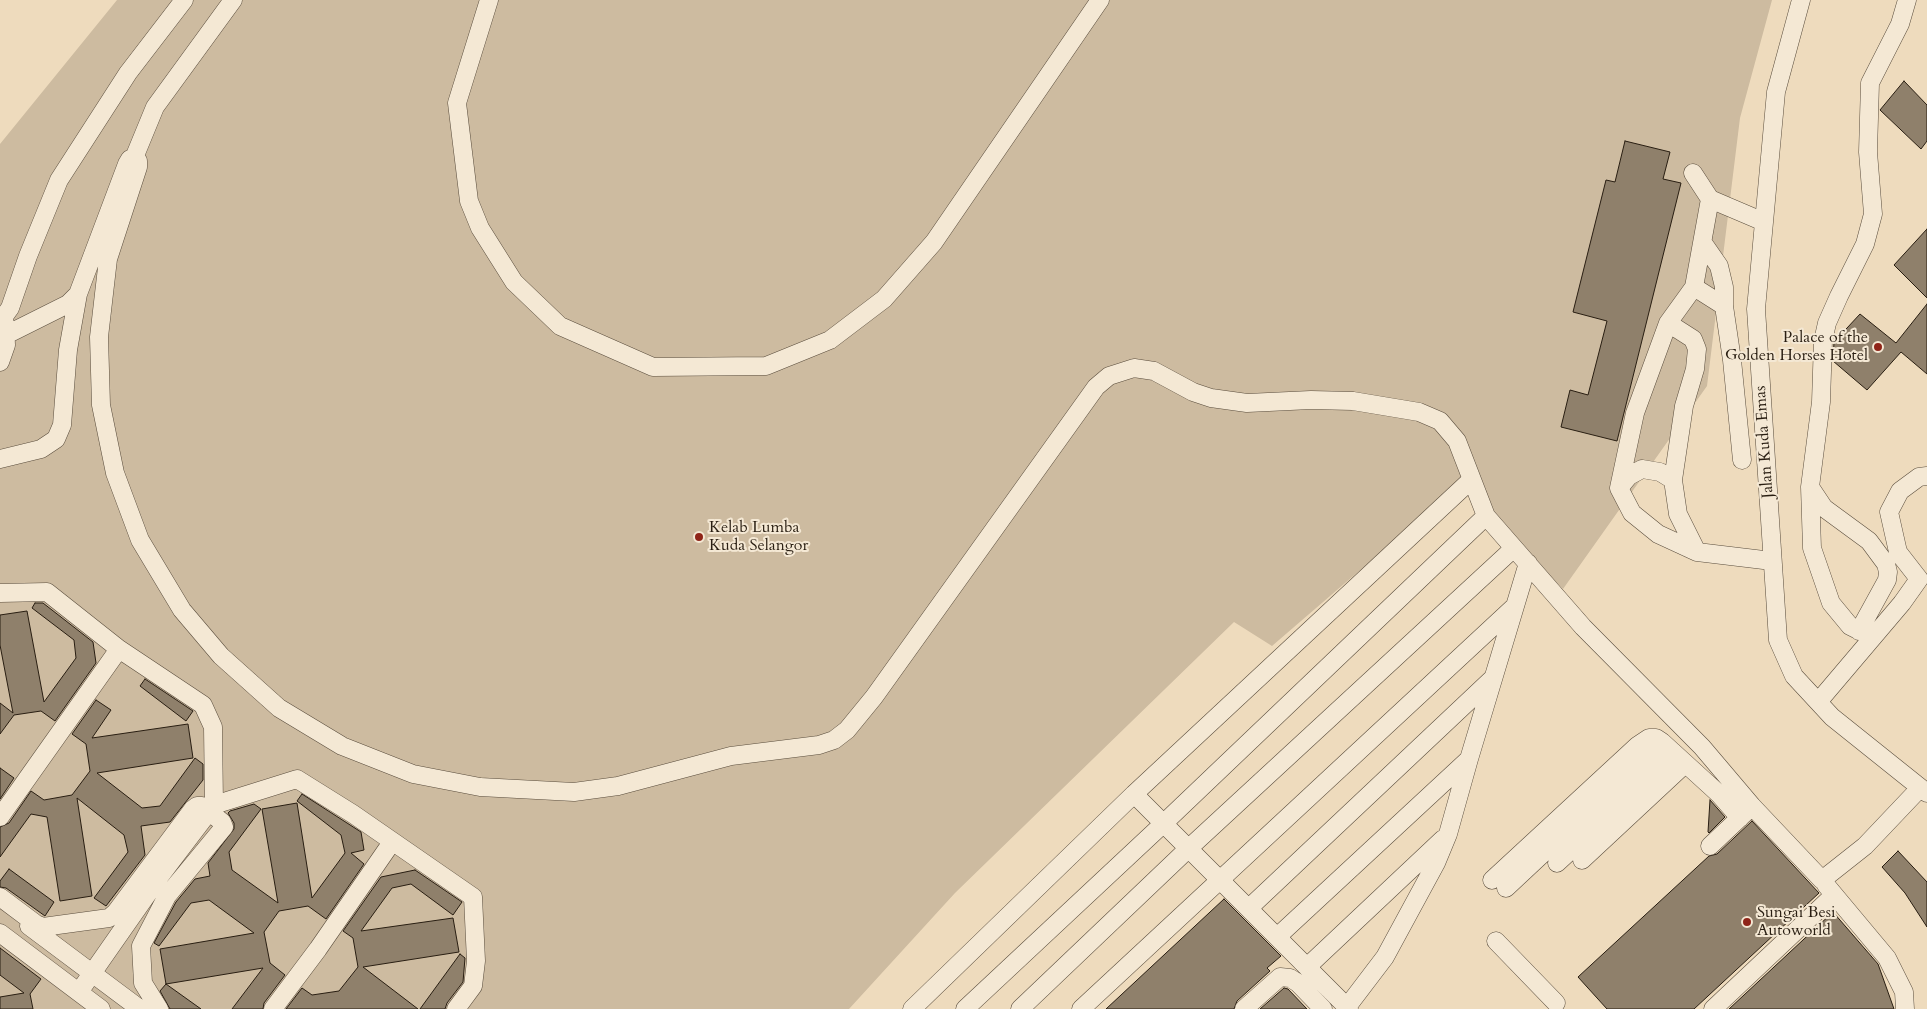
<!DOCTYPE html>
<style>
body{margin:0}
canvas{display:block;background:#eedbbd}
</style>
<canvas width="1927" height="1009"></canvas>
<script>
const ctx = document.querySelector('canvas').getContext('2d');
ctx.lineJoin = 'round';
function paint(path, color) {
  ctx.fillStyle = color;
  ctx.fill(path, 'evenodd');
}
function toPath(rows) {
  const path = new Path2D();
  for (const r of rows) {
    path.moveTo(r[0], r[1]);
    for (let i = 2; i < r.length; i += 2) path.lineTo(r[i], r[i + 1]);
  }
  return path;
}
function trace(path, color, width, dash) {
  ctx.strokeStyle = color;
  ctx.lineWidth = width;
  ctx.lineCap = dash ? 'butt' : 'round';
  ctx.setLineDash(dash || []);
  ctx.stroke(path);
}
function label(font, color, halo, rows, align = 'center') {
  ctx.font = font + ' Cardo,serif';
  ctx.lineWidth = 4;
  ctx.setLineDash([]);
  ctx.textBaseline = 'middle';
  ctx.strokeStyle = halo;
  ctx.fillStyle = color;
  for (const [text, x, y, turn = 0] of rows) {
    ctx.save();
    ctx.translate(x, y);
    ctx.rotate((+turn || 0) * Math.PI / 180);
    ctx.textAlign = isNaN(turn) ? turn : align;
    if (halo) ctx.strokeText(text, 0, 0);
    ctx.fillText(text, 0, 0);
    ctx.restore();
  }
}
paint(toPath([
 [117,0,1772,0,1740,118,1707,386,1563,589,1460,484,1272,646,1234,622,955,893,849,1009,0,1009,0,144]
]), '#cdbba0');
const building = toPath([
 [1904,81,1927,105,1927,141,1921,149,1880,110,1904,81],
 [1625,141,1670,152,1663,179,1681,183,1617,441,1561,427,1570,390,1588,395,1607,321,1573,312,1606,180,1615,182,1625,141],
 [1927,229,1927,298,1894,265,1927,229],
 [1927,304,1927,374,1901,352,1867,390,1833,361,1834,342,1860,314,1896,343,1927,304],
 [35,603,43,603,93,642,96,663,55,721,41,711,14,715,0,734,0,703,13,713,0,645,0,615,27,611,44,702,76,658,74,640,32,608,35,603],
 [145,679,193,711,186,721,140,686,145,679],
 [96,700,111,710,92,738,188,724,193,758,97,773,142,808,160,806,195,758,203,764,203,780,170,822,141,826,145,855,106,906,94,898,128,852,124,835,77,798,92,896,60,901,47,817,31,814,0,857,0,827,9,823,31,791,44,800,72,795,90,771,86,744,72,734,96,700],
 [0,768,14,778,0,799,0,768],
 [302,794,361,832,364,850,351,853,364,864,326,919,308,906,279,911,264,932,270,963,285,975,264,1003,263,1009,232,1009,263,968,166,984,160,949,254,933,209,900,191,903,159,946,154,943,176,902,195,879,210,876,208,863,234,829,234,823,228,813,230,811,254,804,261,809,229,852,232,870,278,903,262,809,297,803,312,898,345,853,341,835,297,801,302,794],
 [1710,800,1725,817,1709,833,1708,832,1710,800],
 [1752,821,1819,893,1694,1009,1607,1009,1578,977,1709,856,1717,854,1752,821],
 [1898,851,1927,882,1927,927,1905,893,1882,867,1898,851],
 [9,869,54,902,45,916,6,888,0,887,0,881,9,869],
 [415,870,462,902,453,915,411,884,392,888,361,931,453,918,459,952,363,967,418,1009,286,1009,302,988,312,995,339,991,358,967,353,938,343,931,381,877,415,870],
 [1224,899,1281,956,1267,968,1270,971,1237,1001,1234,1009,1106,1009,1224,899],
 [1833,912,1878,964,1894,1009,1729,1009,1833,912],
 [0,948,41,979,30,994,33,1009,0,1009,0,997,24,993,0,975,0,948],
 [460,954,465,958,463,982,447,1003,445,1009,420,1009,460,954],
 [166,984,201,1009,170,1009,160,991,166,984],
 [1284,988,1288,989,1307,1009,1260,1009,1284,988]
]);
paint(building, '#8f806b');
trace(building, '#291e12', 1);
const minor = toPath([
 [489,0,457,103,469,201,480,228,514,282,560,326,653,367,766,366,830,340,884,299,934,242,1100,0],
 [1801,0,1776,92,1756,309,1778,640,1794,676,1832,717,1927,793],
 [134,158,155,107,233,0],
 [1693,173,1710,199,1694,287,1668,323,1635,413,1619,488,1632,513,1658,534,1697,552,1772,561],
 [1710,199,1764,222],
 [1703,243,1719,266,1724,287,1724,306],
 [1694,287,1724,306,1732,360,1742,460],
 [0,322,10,308,28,256,59,180,128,73,184,0],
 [1668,323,1693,339,1697,349,1695,369,1684,406,1673,480,1678,514,1697,552],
 [0,332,6,335,68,304,78,294,127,164,130,159,134,158,138,161,138,167,108,259,99,337,101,405,115,473,140,540,182,610,221,656,279,708,342,746,413,774,480,787,574,792,618,786,731,756,819,745,834,740,847,730,874,697,1096,387,1109,376,1134,368,1154,371,1193,392,1211,398,1247,403,1311,400,1353,401,1419,412,1440,421,1457,441,1486,516,1583,627,1702,747,1752,806,1822,880,1865,846,1920,788],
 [0,362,6,345,5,323],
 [0,459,41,449,56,439,62,425,68,350,78,294],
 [1810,487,1824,508,1869,541,1886,564,1888,572,1887,580,1859,631],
 [1619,488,1629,476,1642,469,1660,472,1673,480],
 [0,593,47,592,119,649,203,705,213,727,214,805],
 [1872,637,1850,626,1831,603,1812,548,1810,487,1821,402,1823,341,1827,323,1839,296,1865,244,1873,214,1868,152,1870,83,1900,24,1907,0],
 [1818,702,1902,603,1919,579,1898,552,1889,512,1900,491,1919,477,1927,476],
 [1134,794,1471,480],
 [0,817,119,649],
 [1710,846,1748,810],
 [1582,860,1685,764],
 [1557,863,1675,754],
 [1492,880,1637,746,1649,738,1656,738,1662,742,1719,794,1740,818],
 [1826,885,1887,958,1904,992,1905,1009],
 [1506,888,1662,742],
 [0,897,36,924,43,927,109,918,116,912,193,809,197,806,202,806,222,822,224,827,167,896,141,946,143,983,159,1009],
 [1249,908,1492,679],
 [29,926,140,1009],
 [0,933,101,1009],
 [1277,937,1469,759],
 [1496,941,1556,1003],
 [1307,967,1443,839],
 [79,992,160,876,214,805,297,779,353,814,473,897,476,961,473,986,456,1009],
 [1347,1007,1385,957,1436,863,1448,834,1469,759,1528,563],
 [273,1009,318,949,392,842],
 [912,1009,1134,794,1349,1009],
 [965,1009,1164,823,1486,516],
 [1020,1009,1189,848,1514,548],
 [1081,1009,1515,606],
 [1244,1009,1280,977,1290,978,1298,983,1323,1009],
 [1713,1009,1834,895]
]);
trace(minor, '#5a4d3d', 19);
trace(minor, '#f4e8d4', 18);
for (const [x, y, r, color] of [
 [1878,347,5,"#8f2418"],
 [699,537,5,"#8f2418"],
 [1747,922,5,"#8f2418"]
]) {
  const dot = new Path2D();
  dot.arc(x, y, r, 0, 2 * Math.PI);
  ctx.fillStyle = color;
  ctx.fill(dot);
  trace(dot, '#f4e8d4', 2);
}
label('16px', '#291e12', '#f4e8d4', [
 ["Palace of the",1868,338,"right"],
 ["Golden Horses Hotel",1868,356,"right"],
 ["Kelab Lumba",709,528],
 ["Kuda Selangor",709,546],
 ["Sungai Besi",1757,913],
 ["Autoworld",1757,931]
], 'left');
label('16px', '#291e12', '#f4e8d4', [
 ["Jalan Kuda Emas",1765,442,-94]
]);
</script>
